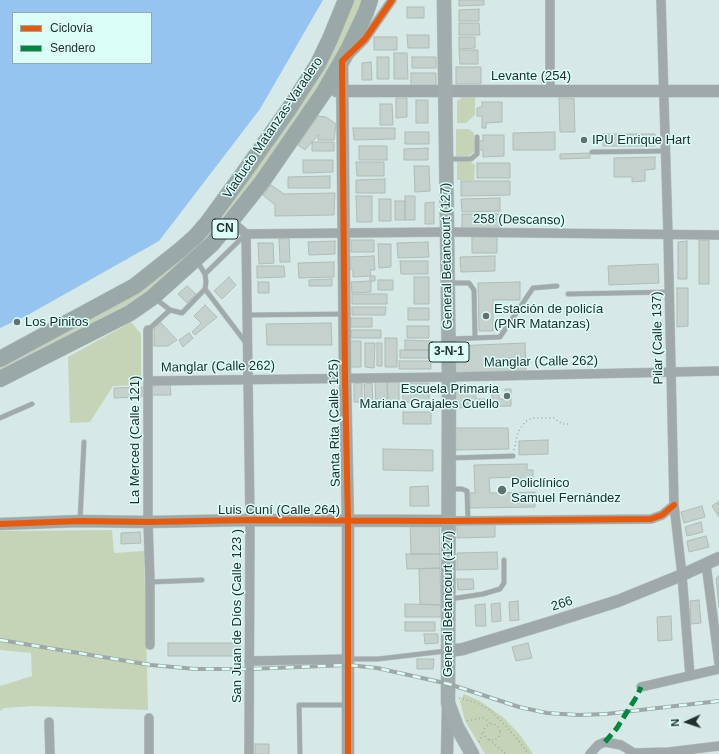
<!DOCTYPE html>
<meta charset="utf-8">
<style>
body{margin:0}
#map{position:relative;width:719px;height:754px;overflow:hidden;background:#d6e9e6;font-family:Helvetica,sans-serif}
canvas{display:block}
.legend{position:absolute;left:12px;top:12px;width:140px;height:52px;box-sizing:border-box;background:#dbfef9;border:1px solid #91aca8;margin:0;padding:5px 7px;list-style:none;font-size:12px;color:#22302e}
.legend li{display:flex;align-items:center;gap:8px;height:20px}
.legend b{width:20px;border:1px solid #91aca8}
.north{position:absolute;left:667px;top:702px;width:40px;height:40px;-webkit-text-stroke:3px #dbfef9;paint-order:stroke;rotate:267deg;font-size:11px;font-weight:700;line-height:16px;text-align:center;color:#22302e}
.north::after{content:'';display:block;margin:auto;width:14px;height:18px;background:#22302e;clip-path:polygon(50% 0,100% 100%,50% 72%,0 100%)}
</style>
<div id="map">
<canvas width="719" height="754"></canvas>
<ul class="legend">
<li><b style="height:5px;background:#e8590c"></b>Ciclovía</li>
<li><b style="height:5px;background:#00873e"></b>Sendero</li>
</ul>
<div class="north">N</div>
</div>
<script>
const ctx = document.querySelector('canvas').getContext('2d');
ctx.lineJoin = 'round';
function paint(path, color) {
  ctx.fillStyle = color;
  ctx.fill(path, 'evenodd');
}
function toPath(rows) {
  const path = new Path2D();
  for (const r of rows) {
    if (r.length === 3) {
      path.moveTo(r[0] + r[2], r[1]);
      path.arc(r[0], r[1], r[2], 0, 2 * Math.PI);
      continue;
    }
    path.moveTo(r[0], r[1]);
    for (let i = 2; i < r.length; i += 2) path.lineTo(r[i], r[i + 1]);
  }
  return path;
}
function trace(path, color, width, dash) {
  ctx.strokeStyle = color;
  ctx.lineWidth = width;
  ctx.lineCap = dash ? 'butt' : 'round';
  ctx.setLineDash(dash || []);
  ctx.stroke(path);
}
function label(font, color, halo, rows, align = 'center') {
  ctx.font = font + ' Helvetica,sans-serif';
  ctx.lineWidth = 3;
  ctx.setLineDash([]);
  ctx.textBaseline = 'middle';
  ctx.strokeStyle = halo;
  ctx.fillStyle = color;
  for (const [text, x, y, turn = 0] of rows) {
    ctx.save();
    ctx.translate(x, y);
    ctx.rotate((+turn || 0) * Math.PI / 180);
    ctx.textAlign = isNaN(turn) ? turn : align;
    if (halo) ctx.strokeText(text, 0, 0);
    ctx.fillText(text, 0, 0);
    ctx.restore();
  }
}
paint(toPath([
 [353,0,363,0,353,24,317,93,257,179,211,237,162,280,130,303,0,372,0,365,207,232],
 [463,97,475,97,475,115,466,123,457,123,457,101],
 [456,129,469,129,474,133,474,152,469,156,456,156],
 [457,161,469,161,475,165,474,180,457,180],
 [131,322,141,334,141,385,113,386,90,422,70,423,68,357],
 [112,530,114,553,144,551,148,710,32,706,4,708,0,711,0,686,32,676,31,653,0,650,0,531],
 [464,694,480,701,504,718,521,736,533,754,485,754,465,721,460,701]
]), '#c5d4b7');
paint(toPath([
 [0,0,323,0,260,109,159,241,26,316,0,328],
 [13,13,151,13,151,63,13,63]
]), '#96c4f0');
const building = toPath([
 [459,0,484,0,484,5,459,6,459,0],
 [407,7,424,7,424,18,407,18,407,7],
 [479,9,479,21,459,21,459,10,479,9],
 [459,23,479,23,480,35,459,35,459,23],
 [407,35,429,35,429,48,408,48,407,35],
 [374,37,397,37,397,50,374,50,374,37],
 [459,37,475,37,475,48,459,49,459,37],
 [459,50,478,50,478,64,460,64,459,50],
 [394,53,407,53,408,79,394,79,394,53],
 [377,57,389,57,389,79,377,79,377,57],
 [412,57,436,57,436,68,412,68,412,57],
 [371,62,372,80,362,80,362,63,371,62],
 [456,67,481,67,481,84,456,84,456,67],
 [411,73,436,73,436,85,411,86,411,73],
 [396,98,407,98,407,117,396,118,396,98],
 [559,98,574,98,575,132,560,132,559,98],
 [416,100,428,100,428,123,416,123,416,100],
 [482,102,502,102,502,122,486,123,486,128,482,128,482,116,477,116,477,108,482,107,482,102],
 [380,104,392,104,393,125,380,125,380,104],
 [318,116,326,117,336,124,334,140,318,140,318,135,305,150,298,145,318,116],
 [353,128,395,128,395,139,354,140,353,128],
 [405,132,429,132,429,144,405,144,405,132],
 [555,132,555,150,513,150,513,133,555,132],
 [603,134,655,134,655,146,603,146,603,134],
 [483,135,504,135,504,156,483,157,483,150,478,150,478,141,483,141,483,135],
 [312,142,334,142,334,151,312,151,312,142],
 [359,146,387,146,387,160,359,160,359,146],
 [428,148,428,160,404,160,404,149,428,148],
 [590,153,590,158,560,159,560,154,590,153],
 [655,157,655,169,645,170,645,181,632,182,632,177,614,177,614,158,655,157],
 [303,160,333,160,333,172,303,173,303,160],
 [356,162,384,162,384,176,357,176,356,162],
 [477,163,510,163,510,178,477,178,477,163],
 [414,166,429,166,430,191,415,192,414,166],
 [330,176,330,188,288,188,288,177,330,176],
 [385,179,385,193,356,193,356,180,385,179],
 [461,181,510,181,510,195,461,196,461,181],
 [271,185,284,194,335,193,334,215,275,216,275,205,263,195,271,185],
 [356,196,372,196,372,222,357,222,356,196],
 [405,196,415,196,415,220,405,220,405,196],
 [500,198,500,211,462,212,461,199,500,198],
 [379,199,391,199,391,221,379,221,379,199],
 [395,201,405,201,405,220,395,220,395,201],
 [434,202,434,224,425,224,425,203,434,202],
 [462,214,500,214,501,227,462,228,462,214],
 [472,237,497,237,497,253,472,253,472,237],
 [289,238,290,262,280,262,279,239,289,238],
 [351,240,374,240,374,252,351,252,351,240],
 [699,240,709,240,709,284,699,284,699,240],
 [335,241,335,254,309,255,308,242,335,241],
 [687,241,687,279,678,279,678,242,687,241],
 [428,242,429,257,398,258,397,243,428,242],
 [258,243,273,243,274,263,259,264,258,243],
 [378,244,391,244,391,267,379,268,378,244],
 [374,256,375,270,370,270,371,276,375,276,375,281,370,281,370,276,353,277,353,269,350,269,350,257,374,256],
 [495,256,495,271,461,272,460,257,495,256],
 [400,261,428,261,428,274,401,274,400,261],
 [334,262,334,277,299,278,298,263,334,262],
 [658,264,659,283,609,285,608,266,658,264],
 [257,266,284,266,285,277,257,278,257,266],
 [229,277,236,285,222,299,214,291,229,277],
 [414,277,429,277,429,304,414,304,414,277],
 [332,279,332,286,309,286,309,280,332,279],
 [378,280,393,280,393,290,378,290,378,280],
 [371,281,371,292,352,293,351,282,371,281],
 [258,282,269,282,269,293,258,293,258,282],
 [520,282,520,300,493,300,493,331,479,331,478,283,520,282],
 [187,286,196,294,187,303,178,294,187,286],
 [677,288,688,288,688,326,677,327,677,288],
 [352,294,387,294,387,304,352,304,352,294],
 [205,305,217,317,195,335,192,332,201,323,194,316,205,305],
 [352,307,386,307,385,315,352,315,352,307],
 [408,308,429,308,429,320,408,320,408,308],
 [351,318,372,318,372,327,351,327,351,318],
 [161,323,177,340,168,346,154,346,154,328,161,323],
 [331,323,332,345,267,345,266,324,331,323],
 [407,326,429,326,429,338,407,338,407,326],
 [351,330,381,330,381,338,351,338,351,330],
 [189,333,193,338,183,347,179,340,189,333],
 [385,338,397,338,397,367,385,367,385,338],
 [405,340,431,341,431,350,405,350,405,340],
 [350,341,361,341,361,367,350,367,350,341],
 [365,343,375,343,374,368,365,367,365,343],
 [377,343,382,343,382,366,377,366,377,343],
 [525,343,526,370,454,373,454,346,525,343],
 [400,350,431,350,431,358,400,358,400,350],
 [399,361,431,361,431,369,399,369,399,361],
 [375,382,387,382,388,408,376,408,375,382],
 [387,382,399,382,399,401,388,401,387,382],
 [354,383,362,383,362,402,354,402,354,383],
 [372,383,373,404,365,404,364,384,372,383],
 [403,383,429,383,429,402,403,402,403,383],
 [170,385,171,395,152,395,152,386,170,385],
 [142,387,142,397,114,398,114,388,142,387],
 [455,388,475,388,476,399,492,399,492,388,499,388,499,399,506,399,505,389,511,389,511,406,455,408,455,388],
 [403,412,431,412,431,424,403,424,403,412],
 [455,428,508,428,509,449,455,450,455,428],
 [548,440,548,454,519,455,519,441,548,440],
 [383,449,433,450,433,471,383,470,383,449],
 [527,464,527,470,533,470,533,482,519,482,519,477,489,478,490,493,535,492,535,507,470,508,470,493,475,493,474,465,527,464],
 [428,486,429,506,410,506,410,487,428,486],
 [719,501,719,517,712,506,719,501],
 [702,506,705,517,684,523,681,512,702,506],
 [701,522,703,532,687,536,685,527,701,522],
 [439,523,440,554,411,554,410,524,439,523],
 [495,523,495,537,457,538,457,524,495,523],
 [140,532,141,543,121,544,121,533,140,532],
 [706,536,709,547,689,552,687,541,706,536],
 [497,552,498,569,457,570,457,553,497,552],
 [406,554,440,554,440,568,407,569,406,554],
 [440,568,441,605,420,604,419,569,440,568],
 [719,575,719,607,716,578,719,575],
 [457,579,473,579,474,589,458,590,457,579],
 [699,600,701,623,691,624,690,601,699,600],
 [518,601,519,620,510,621,509,602,518,601],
 [500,603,501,621,492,622,491,604,500,603],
 [405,604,441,605,441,617,405,617,405,604],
 [485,604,486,626,476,626,475,605,485,604],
 [671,616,672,640,658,641,657,617,671,616],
 [405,622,435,622,435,631,405,631,405,622],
 [424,634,438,634,438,643,425,644,424,634],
 [168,643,240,643,240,656,168,656,168,643],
 [528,643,532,658,516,661,512,647,528,643],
 [417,659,434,659,433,669,417,669,417,659],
 [255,744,269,744,269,754,255,754,255,744]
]);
paint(building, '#c4d1cd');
trace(building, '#afbcb7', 1);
const lane = toPath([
 [592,152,666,151],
 [448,159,471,159,477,154,477,137],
 [197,261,205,274,206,282,205,289,246,343],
 [205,274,245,235],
 [448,283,469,283,474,290,475,338,450,339],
 [568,294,670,292],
 [170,310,182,313,205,289],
 [248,315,344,314],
 [148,330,170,310,156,299],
 [475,338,500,337,533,288,557,286],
 [0,418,32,404],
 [450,458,513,456],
 [451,489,462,489,467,491,468,521],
 [80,521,84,442],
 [150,582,202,580],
 [450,599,483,594,500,589,504,583,504,560],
 [348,659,378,659,446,651],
 [300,754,299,705,346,705]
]);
const street = toPath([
 [550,0,550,90],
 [661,0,668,234,674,505,682,575,690,676],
 [351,53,365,39,392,0],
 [231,221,246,234,250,520,249,754],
 [246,234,447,232,719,235],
 [148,330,148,522,150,582,150,645],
 [149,381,449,377,719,371],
 [448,521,651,519,662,515,674,505],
 [706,564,719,663],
 [249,661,348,659],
 [641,687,719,669],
 [49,722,50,754],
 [149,754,149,718],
 [590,754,598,745,605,742,621,745,634,753,669,752,719,746]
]);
const secondary = toPath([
 [342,61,345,377,348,521,348,754],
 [336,91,719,91],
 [0,524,80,521,148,522,250,520,448,521],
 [449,651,463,649,552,622,618,601,682,575,719,558],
 [447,754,448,706]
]);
const primary = toPath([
 [444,0,449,377,448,703,457,727,472,754]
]);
const highway = toPath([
 [0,359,135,286,179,251,196,236,208,222,243,174,289,109,318,64,330,39,346,0],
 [0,379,130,313,153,297,212,244,231,221,262,182,324,92,348,50,366,12,370,0]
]);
trace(lane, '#b7c6c4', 5.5);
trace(street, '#b7c6c4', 10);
trace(secondary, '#b7c6c4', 13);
trace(primary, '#b7c6c4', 15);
trace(highway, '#b7c6c4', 17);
trace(toPath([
 [514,450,518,432,525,422,532,418,554,418,562,424,568,424],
 [459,698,475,702,490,710,507,727,529,754],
 [467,721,476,719,483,718,488,721,491,724],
 [492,732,8],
 [489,740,506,754],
 [479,742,483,731]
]), '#9da7a6', 1.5, [1, 3]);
trace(lane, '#a1aaaa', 4.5);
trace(street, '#a1aaaa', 9);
trace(secondary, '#9fa9aa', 12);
trace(primary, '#a0adac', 14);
trace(highway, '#9aa8a7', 16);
const rail = toPath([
 [0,640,151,665,195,669,249,669,348,665,377,668,449,684,519,707,547,713,578,715,606,714,719,701]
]);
trace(rail, '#9ea8a7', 4);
trace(rail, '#dbfef9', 2.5, [8]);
trace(toPath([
 [605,742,617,728,637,696,641,687]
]), '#00873e', 5, [10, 5]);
trace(toPath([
 [0,524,80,521,148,522,250,520,448,521,651,519,662,515,674,505],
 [348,754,348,521,345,377,342,61,365,39,392,0]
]), '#e8590c', 6);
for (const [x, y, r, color] of [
 [584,140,4,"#61716e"],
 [486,316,4,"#61716e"],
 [17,322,4,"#61716e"],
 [507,396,4,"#61716e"],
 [502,490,5,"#61716e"]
]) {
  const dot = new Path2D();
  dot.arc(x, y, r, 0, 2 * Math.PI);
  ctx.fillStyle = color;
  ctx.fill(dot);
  trace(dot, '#dbfef9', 1.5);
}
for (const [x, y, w] of [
 [225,229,26],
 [449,352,40]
]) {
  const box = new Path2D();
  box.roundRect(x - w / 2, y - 10, w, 20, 3);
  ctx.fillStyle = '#dbfef9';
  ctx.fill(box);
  trace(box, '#22302e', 1);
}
label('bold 12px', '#22302e', null, [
 ["CN",225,229],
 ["3-N-1",449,352]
]);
label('13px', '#22302e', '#dbfef9', [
 ["Levante (254)",531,76],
 ["Viaducto Matanzas-Varadero",273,128,-56],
 ["258 (Descanso)",519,220,1],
 ["General Betancourt (127)",447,256,-91],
 ["Pilar (Calle 137)",658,338,-91],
 ["Manglar (Calle 262)",541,362,-1],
 ["Manglar (Calle 262)",218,367,-1],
 ["Santa Rita (Calle 125)",335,423,-91],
 ["La Merced (Calle 121)",135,440,-90],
 ["Luis Cuní (Calle 264)",279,510],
 ["General Betancourt (127)",448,604,-90],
 ["266",562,604,-18],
 ["San Juan de Díos (Calle 123 )",237,616,-90]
]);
label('13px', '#22302e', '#dbfef9', [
 ["IPU Enrique Hart",592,140],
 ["Estación de policía",494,309],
 ["(PNR Matanzas)",494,324],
 ["Los Pinitos",25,322],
 ["Escuela Primaria",499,389,"right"],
 ["Mariana Grajales Cuello",499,404,"right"],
 ["Policlínico",511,483],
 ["Samuel Fernández",511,498]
], 'left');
</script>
